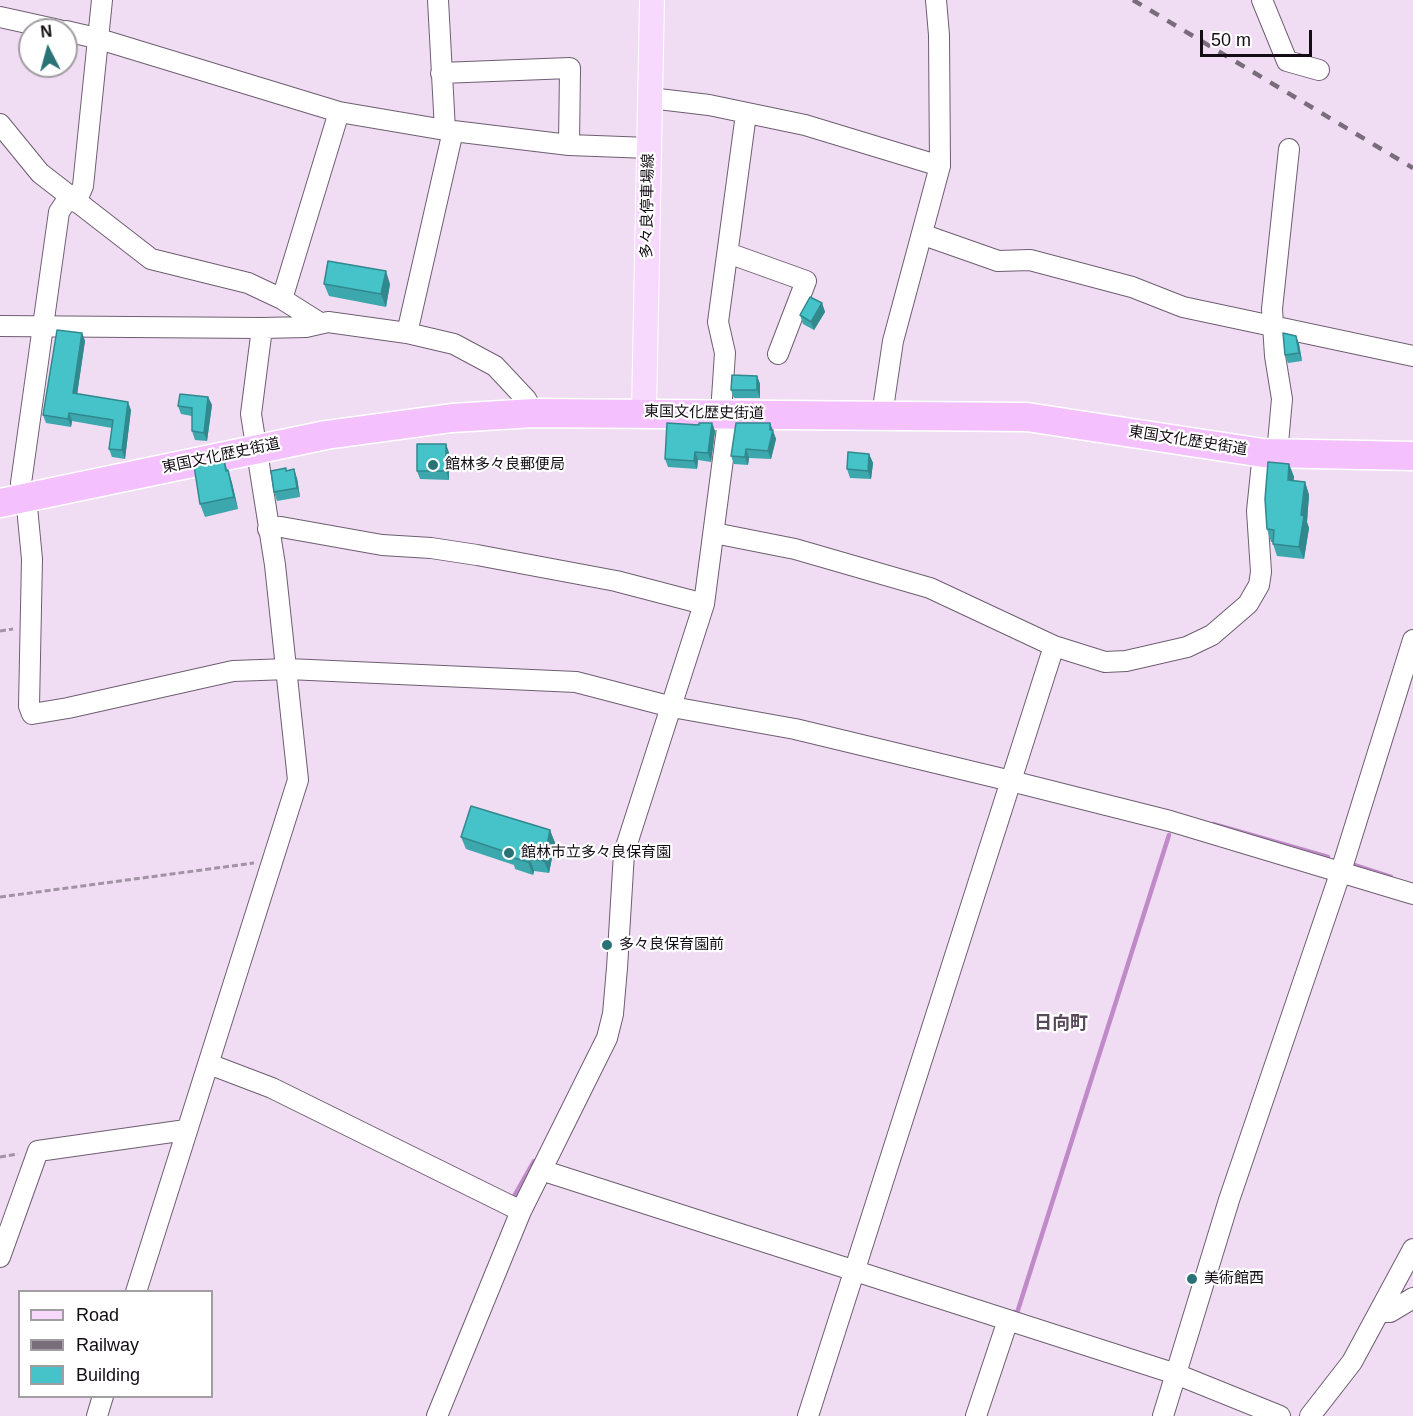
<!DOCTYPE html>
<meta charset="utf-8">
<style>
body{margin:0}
#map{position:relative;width:1413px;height:1416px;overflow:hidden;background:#f0ddf3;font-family:Arial,sans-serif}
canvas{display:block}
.legend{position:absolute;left:18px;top:1290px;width:195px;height:108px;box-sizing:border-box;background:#fff;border:2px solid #a19ea1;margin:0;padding:8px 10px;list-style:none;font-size:18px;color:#130c14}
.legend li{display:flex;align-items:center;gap:12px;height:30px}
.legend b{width:30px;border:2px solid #a19ea1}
.north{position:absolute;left:18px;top:18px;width:60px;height:60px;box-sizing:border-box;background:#fff;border:2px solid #a19ea1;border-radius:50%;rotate:354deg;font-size:16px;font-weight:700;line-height:24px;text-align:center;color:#130c14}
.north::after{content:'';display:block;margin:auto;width:21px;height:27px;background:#297377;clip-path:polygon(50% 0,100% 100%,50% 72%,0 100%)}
.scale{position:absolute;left:1200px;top:30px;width:112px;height:27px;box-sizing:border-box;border:3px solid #130c14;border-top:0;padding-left:8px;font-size:18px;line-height:21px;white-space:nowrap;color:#130c14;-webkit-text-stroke:4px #fff;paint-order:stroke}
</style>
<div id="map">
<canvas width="1413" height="1416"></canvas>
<ul class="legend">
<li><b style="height:8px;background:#f8d9fe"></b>Road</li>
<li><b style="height:8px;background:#796c7b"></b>Railway</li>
<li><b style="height:16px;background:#46c2c9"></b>Building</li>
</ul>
<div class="north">N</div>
<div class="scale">50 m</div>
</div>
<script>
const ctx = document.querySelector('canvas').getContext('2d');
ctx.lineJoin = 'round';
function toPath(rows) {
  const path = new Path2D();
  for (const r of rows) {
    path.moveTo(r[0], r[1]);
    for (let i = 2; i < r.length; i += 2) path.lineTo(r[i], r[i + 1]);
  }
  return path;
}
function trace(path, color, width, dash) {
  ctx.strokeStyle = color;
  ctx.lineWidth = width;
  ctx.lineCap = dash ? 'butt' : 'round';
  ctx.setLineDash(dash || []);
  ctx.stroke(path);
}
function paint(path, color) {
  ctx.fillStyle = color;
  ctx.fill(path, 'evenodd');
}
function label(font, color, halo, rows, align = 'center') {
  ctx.font = font + ' Arial,"Noto Sans JP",sans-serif';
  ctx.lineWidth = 4.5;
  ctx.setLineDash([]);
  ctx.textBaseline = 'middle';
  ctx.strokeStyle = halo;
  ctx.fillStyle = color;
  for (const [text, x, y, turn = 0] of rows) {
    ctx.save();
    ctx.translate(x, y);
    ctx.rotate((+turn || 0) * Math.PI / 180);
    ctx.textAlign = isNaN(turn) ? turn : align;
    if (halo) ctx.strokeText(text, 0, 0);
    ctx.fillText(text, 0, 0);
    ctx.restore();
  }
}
trace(toPath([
 [1213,824,1328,857],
 [1354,865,1391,877],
 [513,1198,534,1161],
 [1014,1312,1017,1313,1169,835]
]), '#c08ac9', 4.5);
const minor = toPath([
 [438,0,445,130],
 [1262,0,1287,61,1319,70],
 [0,17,59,30],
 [66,31,96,38,339,112,445,130,569,145,649,148],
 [441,73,570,68,569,145],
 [650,98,709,105,805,125,940,166],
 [0,124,40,173,151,259,248,283,282,299,320,323],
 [69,197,59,212,21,483,26,497,32,559,29,706,32,714,68,708,233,671,288,669,576,682,672,707,795,729,1011,781,1170,821,1413,894],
 [76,202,83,186,102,0],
 [924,235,998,261,1030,260,1132,287,1183,307,1413,356],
 [728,253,806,281,778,354],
 [282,299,339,112],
 [0,326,262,328,306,327,328,322,407,333,454,344,495,366,526,399,534,413],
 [407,333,453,131],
 [721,413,725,353,718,322,746,114],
 [882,415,893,341,940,166,939,35,936,0],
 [1277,454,1282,399,1275,356,1272,309,1289,149],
 [268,529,281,527,382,545,431,548,477,555,616,581,704,604],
 [714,533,795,549,930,588,1054,646,1105,662,1126,661,1187,647,1212,635,1248,604,1259,585,1261,572,1257,511,1263,453],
 [209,1064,272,1088,521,1211],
 [541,1170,1176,1374,1280,1416],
 [0,1257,38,1151,186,1130],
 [136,1292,298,780,275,565,251,414,262,328],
 [1381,1312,1390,1312,1413,1298],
 [97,1416,103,1396],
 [437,1416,521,1211,607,1038,613,1014,617,968,624,853,704,604,729,413],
 [808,1416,1054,646],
 [976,1416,1008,1320],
 [1163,1416,1229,1200,1341,871,1413,640],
 [1310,1416,1352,1362,1413,1249]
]);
const major = toPath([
 [644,412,652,0]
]);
const highway = toPath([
 [0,503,326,435,452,418,534,413,1027,417,1263,453,1413,456]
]);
trace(minor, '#6e5e71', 22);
trace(major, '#fff', 26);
trace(highway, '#fff', 31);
trace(toPath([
 [0,631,13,629],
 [0,897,254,863],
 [0,1157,18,1154]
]), '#a293a4', 3, [6, 3]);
trace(minor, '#fff', 20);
trace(major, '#f8d9fe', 24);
trace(highway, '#f4c0fd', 28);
trace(toPath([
 [1133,0,1413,168]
]), '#796c7b', 4.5, [10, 10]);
paint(toPath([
 [324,284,390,284,386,307,329,296],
 [822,303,825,312,814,330,803,324,800,315],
 [82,333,85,341,77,394,131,410,125,459,112,457,109,449,112,428,72,421,71,427,46,423,43,415],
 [1296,336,1299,344,1302,361,1288,363,1285,355],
 [757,376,760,384,760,398,734,398,731,390],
 [208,397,212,405,207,441,195,440,192,431,192,416,181,414,178,406],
 [712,423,715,431,711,462,698,460,697,469,668,467,665,459,699,425],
 [770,423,776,439,771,459,749,458,748,465,734,464,731,456],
 [446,444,449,453,449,480,420,479,417,471],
 [869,454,873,463,871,479,850,478,847,469],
 [224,460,232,483,238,509,205,517,200,504],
 [1289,464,1294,477,1293,481,1305,482,1309,495,1307,522,1309,528,1304,559,1277,556,1273,544,1273,542,1271,542,1267,529],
 [287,471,297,478,300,497,277,501,274,492],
 [550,830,555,843,549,873,534,871,533,875,515,869,514,865,466,849,461,837]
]), '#3ca7ad');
paint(toPath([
 [386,271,390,284,386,307,381,294],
 [822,303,825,312,814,330,811,322],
 [82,333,85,341,76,402,73,393],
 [1296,336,1299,344,1302,361,1299,353],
 [757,376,760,384,760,398,757,390],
 [208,397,212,405,207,441,204,433],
 [128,402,131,410,125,459,122,450],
 [69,413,72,421,71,427,68,419],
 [712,423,715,431,711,462,708,453],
 [770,423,776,439,771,459,768,451],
 [446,444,449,453,449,480,446,471],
 [746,449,749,458,748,465,745,457],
 [695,452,698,460,697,469,694,461],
 [869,454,873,463,871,479,868,471],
 [1289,464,1294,477,1292,493,1288,480],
 [294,469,297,478,300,497,297,488],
 [228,470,232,483,238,509,234,497],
 [1305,482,1309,495,1307,522,1309,528,1304,559,1299,547],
 [550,830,555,843,549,873,544,861],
 [530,859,534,871,533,875,528,862]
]), '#31888d');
const building = toPath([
 [328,261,386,271,381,294,324,284,328,261],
 [810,297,822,303,811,322,800,315,810,297],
 [57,330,82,333,73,393,128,402,122,450,109,449,113,420,69,413,68,419,43,415,57,330],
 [1283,333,1296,336,1299,353,1285,355,1283,333],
 [732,375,757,376,757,390,731,390,732,375],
 [180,394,208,397,204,433,192,431,192,408,178,406,180,394],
 [667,423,699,425,699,423,712,423,708,453,695,452,694,461,665,459,667,423],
 [736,423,770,423,770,430,773,430,768,451,746,449,745,457,731,456,736,423],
 [417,444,446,444,446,471,417,471,417,444],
 [848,452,869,454,868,471,847,469,848,452],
 [224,460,226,471,228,470,234,497,200,504,194,466,224,460],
 [1268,462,1289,464,1288,480,1305,482,1301,515,1304,516,1299,547,1273,544,1274,530,1267,529,1265,499,1268,462],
 [286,468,286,471,294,469,297,488,274,492,271,471,286,468],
 [471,806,550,830,544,861,530,859,528,862,511,857,512,854,461,837,471,806]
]);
paint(building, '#46c2c9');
trace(building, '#31888d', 1.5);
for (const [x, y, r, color] of [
 [433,465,6,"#297377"],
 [509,853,6,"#297377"],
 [607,945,6,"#297377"],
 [1192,1279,6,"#297377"]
]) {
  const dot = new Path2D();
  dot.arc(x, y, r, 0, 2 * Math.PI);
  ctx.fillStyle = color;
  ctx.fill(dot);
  trace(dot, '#fff', 2);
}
label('15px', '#130c14', '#fff', [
 ["多々良停車場線",648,206,-89],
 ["東国文化歴史街道",704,413,1],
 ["東国文化歴史街道",1188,441,9],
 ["東国文化歴史街道",221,456,-12]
]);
label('15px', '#130c14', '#fff', [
 ["館林多々良郵便局",445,465],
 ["館林市立多々良保育園",521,853],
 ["多々良保育園前",619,945],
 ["美術館西",1204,1279]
], 'left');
label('bold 18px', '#59495c', '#fff', [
 ["日向町",1061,1024]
]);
</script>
